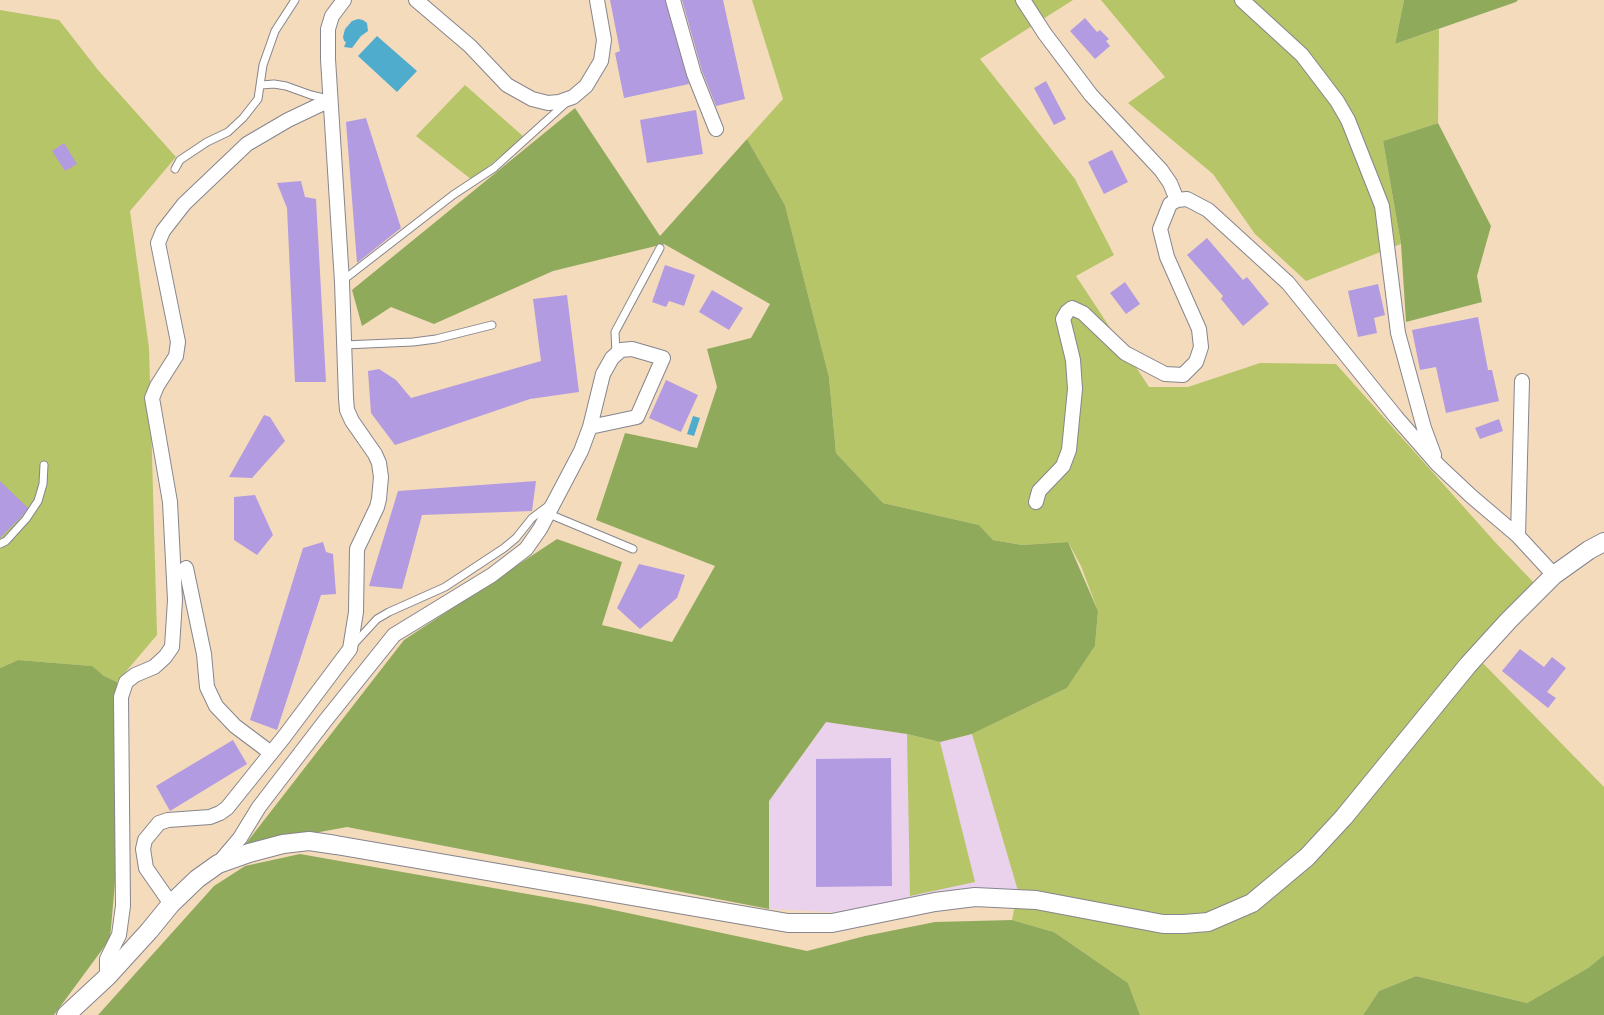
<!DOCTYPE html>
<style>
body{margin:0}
canvas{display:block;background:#f3dbbc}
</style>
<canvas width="1604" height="1015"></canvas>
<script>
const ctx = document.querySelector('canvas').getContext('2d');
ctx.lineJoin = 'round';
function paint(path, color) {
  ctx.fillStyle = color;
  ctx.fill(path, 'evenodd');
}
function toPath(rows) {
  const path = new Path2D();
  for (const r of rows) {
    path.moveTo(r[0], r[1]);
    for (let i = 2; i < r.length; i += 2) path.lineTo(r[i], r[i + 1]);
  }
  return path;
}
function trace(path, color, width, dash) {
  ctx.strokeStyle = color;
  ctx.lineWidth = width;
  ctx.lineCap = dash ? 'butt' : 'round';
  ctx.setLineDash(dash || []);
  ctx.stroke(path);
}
paint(toPath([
 [826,722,907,734,940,742,972,734,1018,891,848,913,769,909,769,801]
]), '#ead1ec');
paint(toPath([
 [752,0,1073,0,980,59,1075,179,1114,255,1076,276,1149,387,1188,387,1260,363,1336,364,1495,542,1534,583,1470,650,1604,787,1604,955,1588,968,1527,1003,1416,976,1379,991,1363,1015,1140,1015,1128,983,1054,932,1012,920,1018,891,972,734,1067,688,1095,646,1098,611,1081,566,1068,542,1022,545,993,540,979,525,883,503,836,453,829,377,785,205,747,139,783,99],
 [1101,0,1404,0,1395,44,1439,29,1438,123,1383,141,1401,244,1306,281,1255,234,1213,174,1128,103,1165,77],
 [0,10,59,20,98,70,176,157,130,211,149,348,157,635,117,682,104,676,91,666,18,660,0,668],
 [465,85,524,137,472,180,416,136],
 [907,734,940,742,975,882,910,896]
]), '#b5c567');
paint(toPath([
 [1404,0,1518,0,1516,2,1395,44],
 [575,108,660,236,747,139,785,205,829,377,836,453,883,503,979,525,993,540,1022,545,1068,542,1098,611,1095,646,1067,688,972,734,940,742,907,734,826,722,769,801,769,909,347,827,244,846,404,640,557,539,622,562,602,625,672,642,715,566,596,520,625,433,697,448,717,387,707,349,751,338,770,304,664,244,553,271,434,324,391,307,362,326,352,290],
 [1438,123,1491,226,1477,276,1482,302,1406,322,1401,244,1383,141],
 [18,660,92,666,104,676,117,682,115,774,115,882,110,939,54,1015,0,1015,0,668],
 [300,854,590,905,807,951,865,936,935,922,1012,920,1054,932,1128,983,1140,1015,98,1015,214,886,245,866],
 [1604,955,1604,1015,1363,1015,1379,991,1416,976,1527,1003,1588,968]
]), '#90aa5c');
paint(toPath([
 [358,19,363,20,367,23,368,31,361,36,352,48,344,47,346,42,344,41,343,37,345,29,352,21],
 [377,36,417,71,397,92,358,56],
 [693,416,700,418,694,436,687,434]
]), '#4faccd');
paint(toPath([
 [610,0,665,0,689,84,624,98,615,53,620,51],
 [682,0,723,0,745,99,716,106,702,71],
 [1085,18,1097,32,1100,30,1109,39,1106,41,1110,46,1095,59,1070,31],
 [1046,81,1066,119,1054,125,1034,88],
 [696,110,703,154,647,163,640,120],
 [366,118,401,228,357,263,346,122],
 [64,143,77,164,65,171,52,151],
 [1112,150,1128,182,1104,194,1088,162],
 [301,181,305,197,316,199,326,382,295,382,287,208,277,183],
 [1207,238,1243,280,1247,277,1269,304,1243,326,1221,299,1223,296,1187,255],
 [665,265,695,275,684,306,669,301,666,307,652,302],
 [1125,282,1140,304,1126,314,1110,293],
 [1378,284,1385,315,1374,318,1377,333,1358,337,1348,291],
 [712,290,743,308,729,330,699,312],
 [567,295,579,392,530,399,395,445,371,413,368,371,379,369,396,380,411,398,541,361,533,299],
 [1478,317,1488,370,1492,370,1499,401,1446,413,1436,367,1420,370,1412,330],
 [666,380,698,395,681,432,649,418],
 [264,415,270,417,285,441,252,478,229,477],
 [1499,419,1503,431,1480,439,1475,428],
 [0,481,28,508,22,516,0,538],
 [536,481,532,511,422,515,402,589,369,586,398,491],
 [255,495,273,535,257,555,234,540,234,497],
 [323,542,326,552,333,554,336,594,321,595,277,730,250,720,303,548],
 [639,564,685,575,677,598,640,629,617,608],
 [1520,649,1544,667,1552,657,1566,668,1547,692,1556,698,1548,708,1502,671],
 [233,740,247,764,170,811,156,786],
 [891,758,892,886,816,887,816,759]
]), '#b39be1');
const service = toPath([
 [261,85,274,84,286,86,311,95,328,99],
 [175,169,180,160,207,142,228,132,243,118,258,99,263,65,275,31,295,0],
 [342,281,453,195,494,168,567,102],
 [344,345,413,342,436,339,492,325],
 [616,354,615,332,660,248],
 [549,514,633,549],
 [0,544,6,541,26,519,38,501,43,484,44,465],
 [354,644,377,619,389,612,445,587,504,548,516,538,532,518,548,506]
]);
const minor = toPath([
 [416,0,470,46,507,85,532,99,548,103,559,102,573,97,586,86,601,61,604,40,597,0],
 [673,0,694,74,716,129],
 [1023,0,1045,34,1091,95,1161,170,1170,183,1177,200],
 [1242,0,1302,55,1337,101,1348,120,1382,206,1398,333,1424,428,1434,455],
 [1036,502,1039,491,1063,466,1069,450,1075,389,1073,360,1063,319,1067,312,1072,308,1083,313,1125,353,1165,374,1183,375,1196,362,1201,347,1199,329,1167,257,1160,229,1170,204,1177,200,1187,199,1208,210,1288,283,1396,417,1438,465,1471,496,1518,536,1554,575],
 [1518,536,1522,381],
 [186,568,204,654,207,687,216,706,235,726,271,753],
 [218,864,240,838,259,807,325,721,394,635,492,575,526,549,540,529,581,451,590,427,603,374,612,358,621,350,632,349,663,358,637,417,590,427],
 [171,904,146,868,143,849,145,840,159,823,168,820,210,817,220,813,227,808,284,737,350,649,356,612,357,549,377,507,379,499,381,477,379,463,375,454,352,421,347,410,346,398,342,282,328,59,328,29,332,16,344,0],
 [107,977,107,959,119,935,123,906,121,697,126,682,135,675,154,667,165,657,172,647,175,600,170,502,152,398,157,386,176,356,178,342,158,243,163,231,184,204,247,144,288,120,330,100]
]);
const tertiary = toPath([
 [66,1015,107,977,149,931,171,904,197,879,218,864,249,853,283,844,309,841,336,845,788,923,832,923,935,902,975,897,1036,900,1163,924,1184,924,1208,922,1252,903,1307,857,1344,817,1468,665,1509,620,1554,575,1589,550,1604,542]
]);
trace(service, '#87858d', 9);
trace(minor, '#87858d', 16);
trace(tertiary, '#87858d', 20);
trace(service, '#fff', 7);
trace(minor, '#fff', 14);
trace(tertiary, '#fff', 18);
</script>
